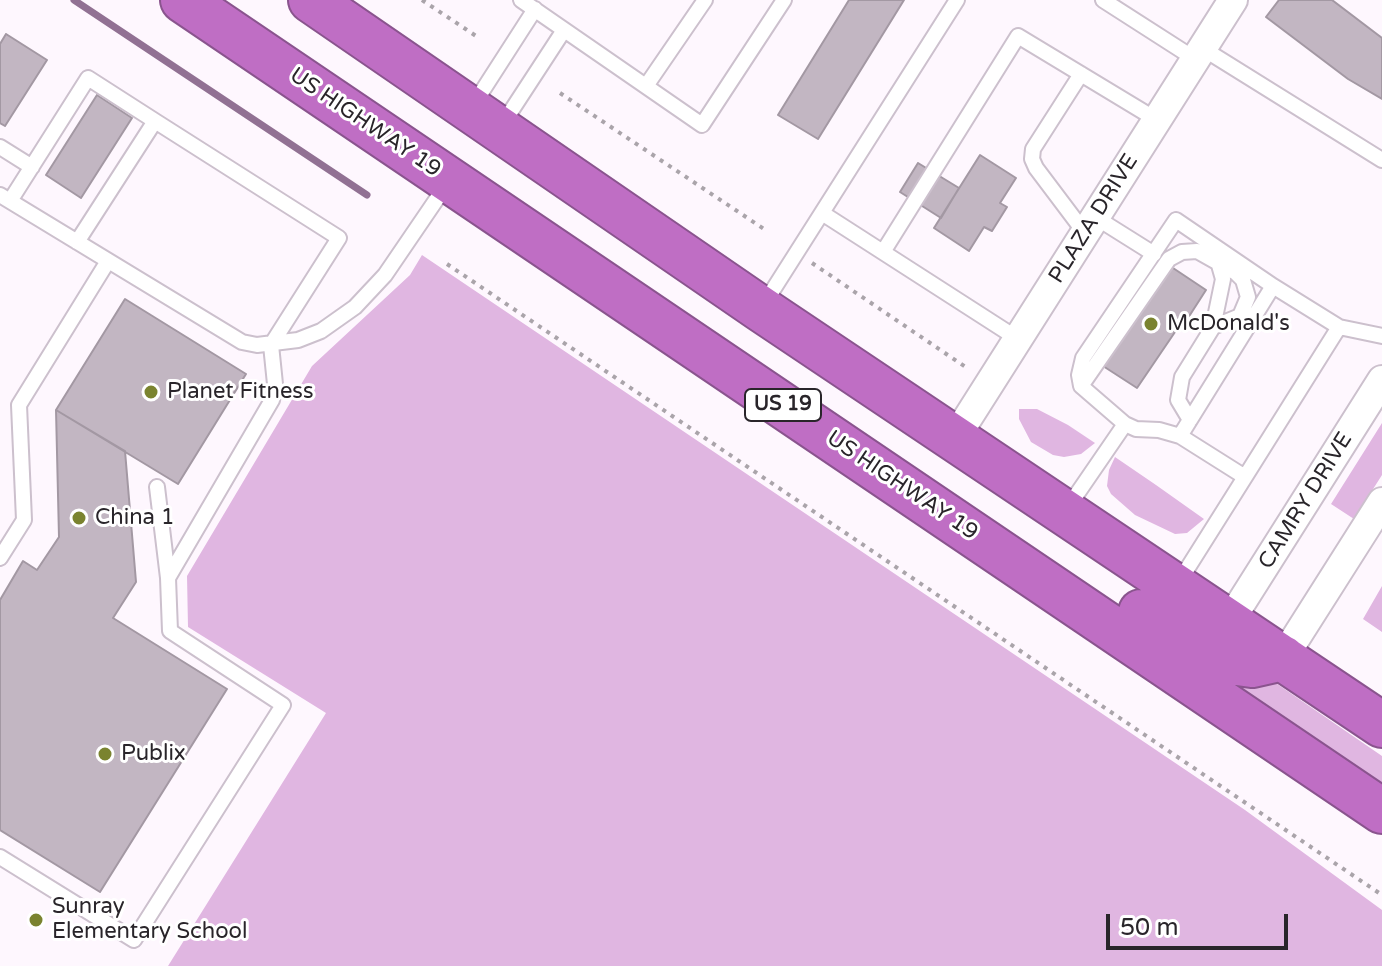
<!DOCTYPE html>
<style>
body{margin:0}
#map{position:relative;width:1382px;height:966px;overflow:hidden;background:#fef7fe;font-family:"Varela Round",sans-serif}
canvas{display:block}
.scale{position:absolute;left:1106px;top:914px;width:182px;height:36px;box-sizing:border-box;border:4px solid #29252a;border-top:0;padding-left:10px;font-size:24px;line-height:28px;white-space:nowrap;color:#29252a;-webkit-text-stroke:6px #fff;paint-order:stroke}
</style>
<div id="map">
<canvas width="1382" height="966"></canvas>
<div class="scale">50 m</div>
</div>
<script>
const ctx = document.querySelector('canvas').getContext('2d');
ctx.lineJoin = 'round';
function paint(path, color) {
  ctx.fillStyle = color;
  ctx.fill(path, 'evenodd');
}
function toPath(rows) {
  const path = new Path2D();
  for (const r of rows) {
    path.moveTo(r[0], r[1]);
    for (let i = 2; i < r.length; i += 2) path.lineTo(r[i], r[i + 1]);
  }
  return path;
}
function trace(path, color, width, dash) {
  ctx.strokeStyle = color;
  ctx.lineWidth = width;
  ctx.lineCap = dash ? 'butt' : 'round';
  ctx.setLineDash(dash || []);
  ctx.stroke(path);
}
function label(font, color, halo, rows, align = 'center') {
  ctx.font = font + ' "Varela Round",sans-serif';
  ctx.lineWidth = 6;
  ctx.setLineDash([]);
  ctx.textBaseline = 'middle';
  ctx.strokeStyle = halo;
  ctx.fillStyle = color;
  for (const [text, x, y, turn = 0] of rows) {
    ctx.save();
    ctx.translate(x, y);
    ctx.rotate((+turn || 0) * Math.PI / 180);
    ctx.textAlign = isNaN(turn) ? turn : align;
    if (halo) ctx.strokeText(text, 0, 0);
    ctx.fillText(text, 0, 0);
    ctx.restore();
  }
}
paint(toPath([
 [422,255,1245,810,1382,910,1382,966,168,966,326,713,188,627,187,576,312,366,410,275],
 [1019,409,1037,409,1068,425,1095,443,1081,454,1064,457,1053,455,1031,442,1019,419],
 [1382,423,1382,475,1354,519,1331,504],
 [1115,457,1156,485,1204,519,1187,533,1175,534,1135,515,1111,494,1107,486,1109,470],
 [1382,586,1382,632,1363,619],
 [1218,675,1267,677,1382,756,1382,786]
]), '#e0b6e1');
trace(toPath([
 [74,0,367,195]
]), '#917193', 7);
const building = toPath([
 [849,0,904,0,818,139,778,115,849,0],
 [1279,0,1332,0,1382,38,1382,99,1348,79,1266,17,1279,0],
 [6,34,47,60,5,126,0,123,0,44,6,34],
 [97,95,132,118,81,198,46,175,97,95],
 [980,155,1016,178,1000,203,1007,207,992,231,984,227,969,251,934,228,980,155],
 [918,163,959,188,941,218,900,192,918,163],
 [1170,266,1206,290,1188,318,1182,314,1172,330,1175,332,1137,388,1103,366,1170,266],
 [125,299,246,374,178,484,56,410,125,299],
 [56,410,125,451,136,582,113,618,227,689,100,892,0,830,0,600,23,561,37,570,59,537,56,410]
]);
paint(building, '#c2b6c2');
trace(building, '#a398a3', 2);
const lane = toPath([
 [521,0,702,125,784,0],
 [1103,0,1195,59],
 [1202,48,1382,160],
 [1081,74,1033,149,1032,159,1036,168,1085,233],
 [646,86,705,0],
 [472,107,535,9],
 [502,125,564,30],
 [0,147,32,167],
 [0,195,242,342,257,345,298,340,321,331,355,307,385,275,447,184],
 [10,201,88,78,155,121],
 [822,213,1018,339],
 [1095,217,1154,254],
 [1176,220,1273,286,1180,436,1159,430,1136,429,1125,424,1081,386,1079,375,1083,358,1176,220],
 [883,252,1018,36,1157,120],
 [1273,286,1339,327,1382,336],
 [764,304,957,0],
 [1213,327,1223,279,1219,265],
 [1081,386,1169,259,1182,252,1197,251,1236,273,1243,280,1248,297,1240,316,1213,327,1182,377,1178,400,1190,420],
 [1180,436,1245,477,1339,327],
 [157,487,168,578],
 [1066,510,1125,424],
 [0,558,24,520,19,405,108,261],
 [1177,585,1245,477],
 [0,857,134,940,283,705,170,631,168,578,272,400,275,384,271,345,339,238,155,121,77,242]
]);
const street = toPath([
 [955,438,1233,0],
 [1229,622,1382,380],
 [1283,658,1382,502]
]);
const highway = toPath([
 [183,0,1382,811],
 [311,0,761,309,1382,725],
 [1141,612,1180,639,1230,662,1252,665,1283,658]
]);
trace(lane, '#ccc0cd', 18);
trace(street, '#ccc0cd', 32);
trace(highway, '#8a548e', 48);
trace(toPath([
 [422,0,479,38],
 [560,93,764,229],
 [812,263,967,368],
 [447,264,1382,895]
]), '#aaa4aa', 4, [4, 6]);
trace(lane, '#fff', 14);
trace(street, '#fff', 28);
trace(highway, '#bf6ec4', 44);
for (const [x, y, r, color] of [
 [1151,324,8,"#7a832f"],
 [151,392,8,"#7a832f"],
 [79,518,8,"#7a832f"],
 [105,754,8,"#7a832f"],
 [36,920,8,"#7a832f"]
]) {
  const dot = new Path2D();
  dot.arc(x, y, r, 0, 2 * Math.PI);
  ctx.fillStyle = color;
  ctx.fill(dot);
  trace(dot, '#fff', 3);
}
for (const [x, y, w] of [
 [783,405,76]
]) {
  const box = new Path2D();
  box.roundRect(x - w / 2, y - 16, w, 32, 6);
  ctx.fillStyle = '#fff';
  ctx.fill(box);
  trace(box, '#29252a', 2);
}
label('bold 20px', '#29252a', null, [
 ["US 19",783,405]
]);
label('22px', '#29252a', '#fff', [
 ["US HIGHWAY 19",365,123,34],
 ["PLAZA DRIVE",1094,219,-58],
 ["US HIGHWAY 19",902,486,34],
 ["CAMRY DRIVE",1306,501,-58]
]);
label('22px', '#29252a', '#fff', [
 ["McDonald's",1167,324],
 ["Planet Fitness",167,392],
 ["China 1",95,518],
 ["Publix",121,754],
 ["Sunray",52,907],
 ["Elementary School",52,932]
], 'left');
</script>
